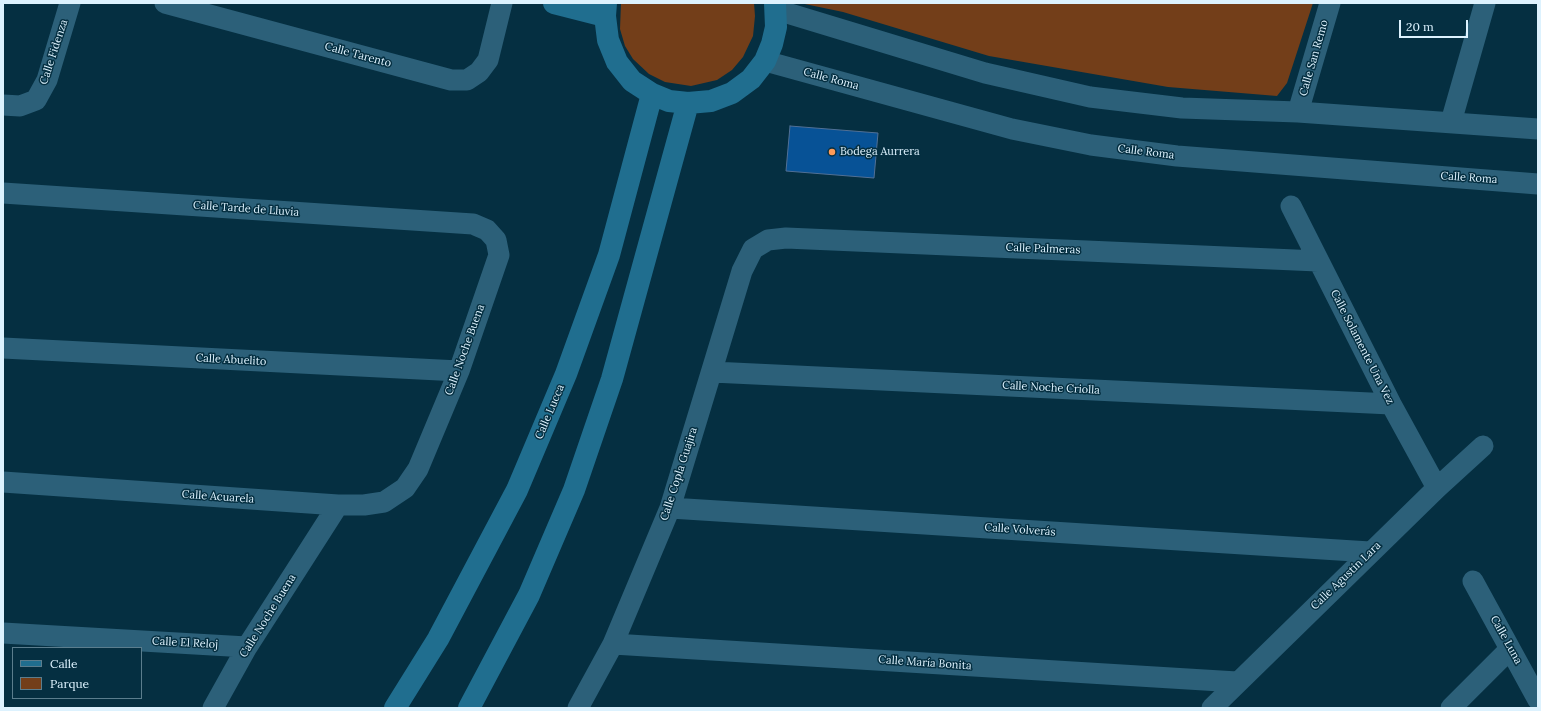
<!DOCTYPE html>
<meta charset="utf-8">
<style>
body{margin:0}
#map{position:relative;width:1541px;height:711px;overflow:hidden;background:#052f41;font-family:Lora,serif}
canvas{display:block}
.frame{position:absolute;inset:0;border:4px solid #ddf2fe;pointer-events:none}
.legend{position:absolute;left:12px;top:647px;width:130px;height:52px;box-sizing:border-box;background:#052f41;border:1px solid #5b7d8d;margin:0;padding:5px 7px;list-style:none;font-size:12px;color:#ddf2fe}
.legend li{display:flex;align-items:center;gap:8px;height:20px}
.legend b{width:20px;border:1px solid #5b7d8d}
.scale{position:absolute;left:1399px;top:20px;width:69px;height:18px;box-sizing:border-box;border:2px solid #ddf2fe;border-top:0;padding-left:5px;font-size:12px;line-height:14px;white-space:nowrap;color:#ddf2fe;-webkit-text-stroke:3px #052f41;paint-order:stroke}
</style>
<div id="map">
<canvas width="1541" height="711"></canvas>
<div class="frame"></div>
<ul class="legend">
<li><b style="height:5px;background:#206e8f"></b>Calle</li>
<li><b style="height:11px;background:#733e19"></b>Parque</li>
</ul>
<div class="scale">20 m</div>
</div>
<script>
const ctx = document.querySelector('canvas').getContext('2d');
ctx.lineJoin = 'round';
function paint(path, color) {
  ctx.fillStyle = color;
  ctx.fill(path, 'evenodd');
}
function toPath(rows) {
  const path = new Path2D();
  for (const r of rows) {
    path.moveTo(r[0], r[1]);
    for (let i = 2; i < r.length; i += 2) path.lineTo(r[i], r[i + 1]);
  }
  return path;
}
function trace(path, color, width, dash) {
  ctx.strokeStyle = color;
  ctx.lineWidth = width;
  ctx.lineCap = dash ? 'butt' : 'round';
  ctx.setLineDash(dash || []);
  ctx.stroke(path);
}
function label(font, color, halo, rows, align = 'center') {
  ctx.font = font + ' Lora,serif';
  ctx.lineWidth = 3;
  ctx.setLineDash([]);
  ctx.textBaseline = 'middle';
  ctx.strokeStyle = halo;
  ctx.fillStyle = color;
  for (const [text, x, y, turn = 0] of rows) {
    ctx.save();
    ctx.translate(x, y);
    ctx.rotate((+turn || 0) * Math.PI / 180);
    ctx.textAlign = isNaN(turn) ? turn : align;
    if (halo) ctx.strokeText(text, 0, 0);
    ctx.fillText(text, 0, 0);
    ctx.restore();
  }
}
paint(toPath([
 [621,3,754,3,755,16,753,36,743,57,732,70,717,80,691,86,665,82,649,74,633,59,625,46,620,29],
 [800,3,1313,3,1287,83,1277,96,1168,87,989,56,843,12]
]), '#733e19');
const building = toPath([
 [790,126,878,133,874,178,786,171,790,126]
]);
paint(building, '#075296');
trace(building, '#517095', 1);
trace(toPath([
 [165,3,451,80,467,80,479,72,488,60,502,3],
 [777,10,985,73,1090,97,1182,108,1298,112,1538,129],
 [765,61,1012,129,1091,145,1177,156,1538,184],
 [3,105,20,106,36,100,47,80,70,3],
 [1298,112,1330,3],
 [1451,122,1485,3],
 [3,193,473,224,487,230,496,240,499,255,459,371,418,469,405,488,384,502,364,505,338,505,3,482],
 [1291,206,1391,404,1437,488],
 [3,348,459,371],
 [712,372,1391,404],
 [670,508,1370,552],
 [1473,581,1538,700],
 [3,633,247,647],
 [613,644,1237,682],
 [213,708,247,647,338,505],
 [578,708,613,644,670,508,742,271,753,249,768,240,786,238,1318,261],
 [1212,708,1437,488,1483,446],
 [1451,708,1510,649]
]), '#2c6079', 21);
trace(toPath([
 [554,3,605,16],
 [606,3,605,16,608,40,617,62,632,81,652,94,669,101,688,103,711,101,732,93,751,79,765,61,772,44,776,27,775,3],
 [395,708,438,639,517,490,566,374,609,255,652,94],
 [469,708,529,595,574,490,612,379,688,103]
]), '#206e8f', 22);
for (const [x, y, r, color] of [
 [832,152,4,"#fe9b59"]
]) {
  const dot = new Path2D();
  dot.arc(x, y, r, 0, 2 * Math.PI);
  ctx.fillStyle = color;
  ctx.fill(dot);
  trace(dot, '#052f41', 1.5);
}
label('11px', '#ddf2fe', '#052f41', [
 ["Calle Fidenza",54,52,-72],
 ["Calle Tarento",358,55,15],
 ["Calle San Remo",1314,58,-74],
 ["Calle Roma",831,79,15],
 ["Calle Roma",1146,152,7],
 ["Calle Roma",1469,178,4],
 ["Calle Tarde de Lluvia",246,209,4],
 ["Calle Palmeras",1043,249,2],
 ["Calle Solamente Una Vez",1362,347,63],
 ["Calle Noche Buena",465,350,-70],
 ["Calle Abuelito",231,360,3],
 ["Calle Noche Criolla",1051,388,3],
 ["Calle Lucca",550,412,-67],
 ["Calle Copla Guajira",679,474,-72],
 ["Calle Acuarela",218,497,4],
 ["Calle Volverás",1020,530,4],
 ["Calle Agustín Lara",1346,576,-44],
 ["Calle Noche Buena",268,616,-58],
 ["Calle Luna",1506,640,61],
 ["Calle El Reloj",185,643,3],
 ["Calle María Bonita",925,663,4]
]);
label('11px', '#ddf2fe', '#052f41', [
 ["Bodega Aurrera",840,152]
], 'left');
</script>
